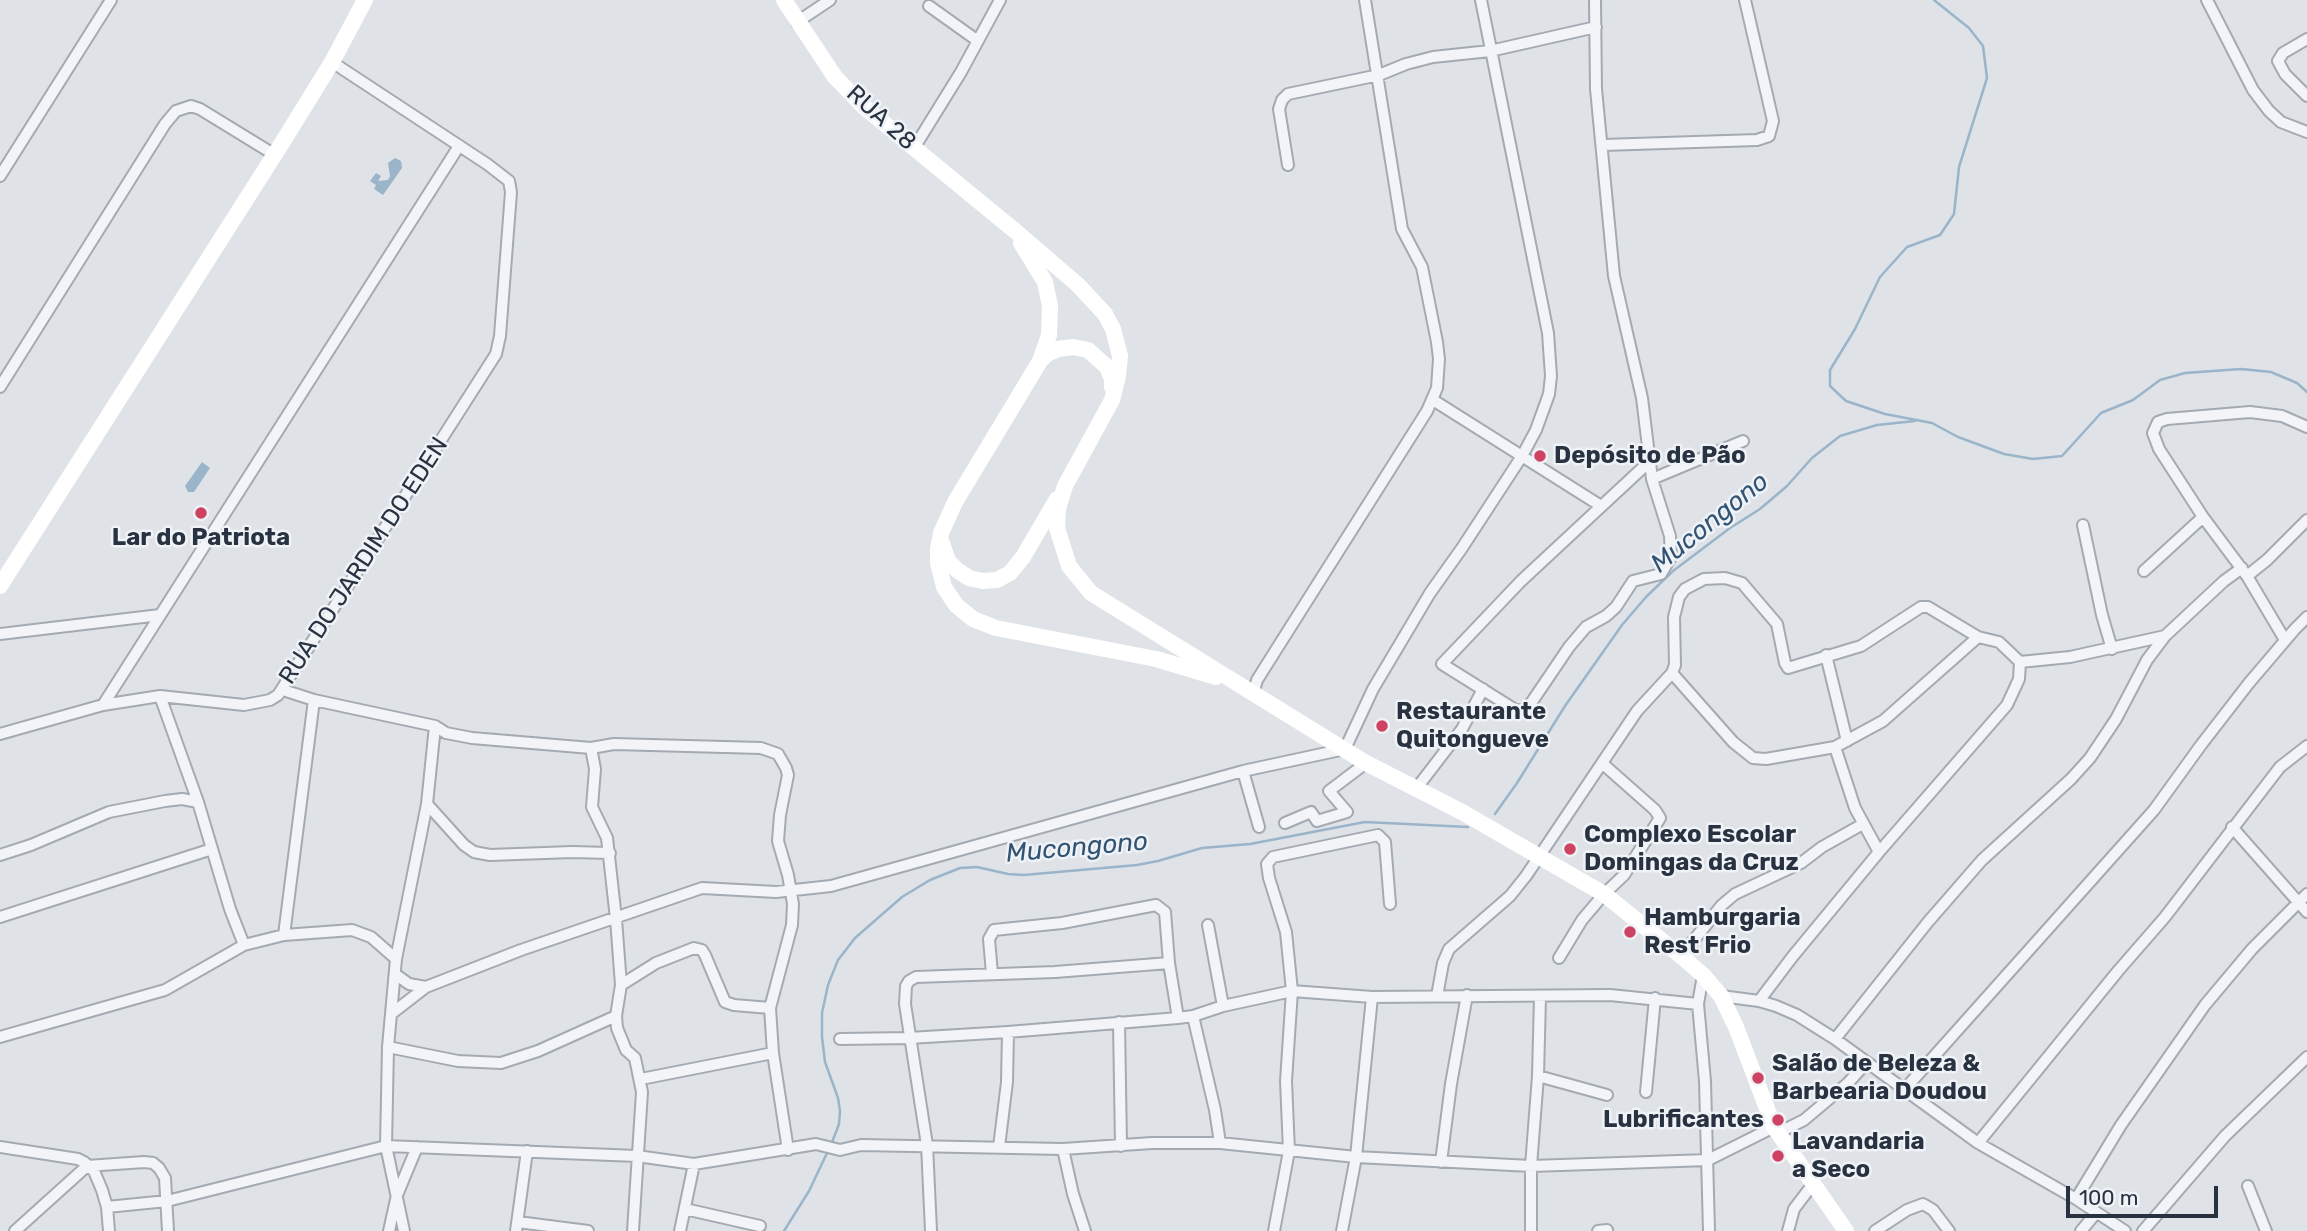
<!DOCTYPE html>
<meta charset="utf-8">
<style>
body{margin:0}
#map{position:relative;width:2307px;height:1231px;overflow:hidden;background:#dfe3e8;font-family:Rubik,sans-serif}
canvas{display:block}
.scale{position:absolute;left:2066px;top:1186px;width:152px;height:32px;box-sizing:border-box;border:4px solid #283240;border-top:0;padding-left:9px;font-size:21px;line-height:24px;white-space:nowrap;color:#283240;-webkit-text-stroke:5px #eff2f6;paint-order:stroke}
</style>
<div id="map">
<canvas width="2307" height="1231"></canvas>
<div class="scale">100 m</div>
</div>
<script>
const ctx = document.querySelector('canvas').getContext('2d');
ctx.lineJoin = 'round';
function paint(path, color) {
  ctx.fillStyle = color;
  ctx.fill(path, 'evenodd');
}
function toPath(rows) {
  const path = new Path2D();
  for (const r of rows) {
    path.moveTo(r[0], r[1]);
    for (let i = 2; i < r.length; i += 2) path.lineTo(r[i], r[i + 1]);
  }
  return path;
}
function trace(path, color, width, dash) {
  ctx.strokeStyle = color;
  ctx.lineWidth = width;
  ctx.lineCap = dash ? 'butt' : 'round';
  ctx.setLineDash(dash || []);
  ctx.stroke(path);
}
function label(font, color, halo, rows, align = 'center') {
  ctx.font = font + ' Rubik,sans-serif';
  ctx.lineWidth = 5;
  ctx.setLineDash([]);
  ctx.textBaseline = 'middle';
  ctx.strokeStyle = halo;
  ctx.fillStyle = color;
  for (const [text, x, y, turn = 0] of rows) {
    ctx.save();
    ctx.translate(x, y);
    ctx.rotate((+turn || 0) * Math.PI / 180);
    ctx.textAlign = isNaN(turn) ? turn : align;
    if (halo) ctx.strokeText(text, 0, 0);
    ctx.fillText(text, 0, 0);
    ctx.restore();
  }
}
paint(toPath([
 [395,158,401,161,402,168,383,195,374,189,376,185,370,181,376,173,381,176,378,181,388,180,390,176,388,163],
 [202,462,210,468,194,492,188,492,185,486]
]), '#9ab4c9');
trace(toPath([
 [1934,0,1969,28,1983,46,1987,78,1959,167,1954,214,1940,235,1907,247,1880,277,1855,329,1830,370,1830,386,1846,401,1885,414,1932,423,1958,437,2004,454,2033,459,2062,456,2101,413,2133,400,2160,380,2185,373,2241,369,2271,372,2297,383,2307,392],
 [1495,814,1517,783,1565,706,1622,625,1646,597,1673,571,1730,528,1760,509,1787,486,1812,458,1840,436,1877,425,1915,421],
 [831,1145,839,1124,840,1111,838,1098,825,1062,822,1037,822,1013,828,985,838,960,855,938,902,897,930,880,960,868,977,867,1008,874,1024,875,1137,865,1158,861,1202,848,1250,844,1365,822,1468,827],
 [784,1231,809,1191,828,1151]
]), '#9ab4c9', 2.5);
const street = toPath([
 [1595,0,1596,89,1614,276,1642,398,1652,479,1670,536,1671,557,1661,574,1633,581,1616,607,1606,616,1586,627,1569,647,1525,712,1514,709,1442,664,1521,581,1649,462],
 [2207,0,2253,90,2269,111,2281,122,2307,132],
 [929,6,978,41],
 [797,22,830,0],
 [2307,39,2283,53,2278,61,2285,74,2307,96],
 [1603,145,1757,140,1769,136,1773,121,1745,0],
 [914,148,961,72,1000,0],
 [1288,165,1279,109,1282,100,1288,94,1379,75,1406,64,1433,57,1490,51,1596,27],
 [0,176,111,0],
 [0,387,165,124,176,111,191,106,200,109,275,155],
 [1433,400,1601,506],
 [1652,479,1743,441],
 [2083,525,2102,615,2112,649],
 [2144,571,2203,517],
 [2247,576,2267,560,2307,520],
 [0,634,160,615],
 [2285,640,2247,576,2203,517,2159,449,2153,433,2158,422,2167,419,2250,412,2282,416,2307,427],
 [1826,655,1847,741],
 [2020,662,2070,657,2165,636],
 [1672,673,1733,742,1753,758,1766,759,1835,747],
 [283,690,314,700,435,726,446,733,472,738,591,748,614,744,761,748,778,754,786,768,788,775,780,815,778,841,788,875,793,904,792,925,770,1008,773,1053,788,1150],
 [1256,695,1254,691,1257,680,1427,411,1437,388,1439,359,1437,342,1422,267,1402,229,1365,0],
 [160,696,198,802,230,909,244,945,284,935,352,930,371,937,396,959],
 [103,705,459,146],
 [0,734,103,705,160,696,244,705,270,700,278,695,496,354,500,336,511,192,509,181,487,164,332,62],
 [591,748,595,769,592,807,607,838,616,919,621,985,616,1016,617,1028,626,1050,635,1058,642,1092,633,1231],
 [1243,771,1259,827],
 [1416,789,1462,729,1483,689],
 [427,804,464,845,474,852,490,855,572,852,610,853],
 [1285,823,1311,812,1317,821,1347,812,1329,791,1366,763],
 [2232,827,2307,912],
 [1879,852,1855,808,1835,747,1883,721,1978,637],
 [0,855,31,845,109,812,165,801,182,799,198,802],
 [0,917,212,849],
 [1208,925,1223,1006],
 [284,935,314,700],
 [1681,956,1722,905,1735,894,1801,863,1822,847,1863,824],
 [1559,958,1582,920,1604,894,1624,875,1660,818,1655,810,1603,764],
 [395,974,409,984,426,987,521,950,702,888,776,892,831,886,1243,771,1345,749,1373,689,1430,593,1462,548,1522,456,1536,430,1549,394,1551,376,1548,333,1481,0],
 [992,974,989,939,994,930,1062,923,1156,905,1165,912,1169,963,1178,1018],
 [1703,975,1698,1004,1705,1081,1709,1231],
 [621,985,656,963,694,948,702,950,705,955,725,1002,734,1005,770,1008],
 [1437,996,1443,963,1449,949,1510,896,1526,876,1637,711,1672,673,1675,665,1674,617,1679,597,1685,589,1704,579,1725,578,1742,583,1777,624,1785,663,1788,668,1861,646,1921,607,1928,607,1978,637,1999,642,2020,662,2019,679,2007,705,1879,852,1793,956,1759,1001],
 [1721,996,1759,1001,1776,1006,1797,1015,1835,1039,1978,1143,2076,1199,2125,1231],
 [391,1014,426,987],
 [1193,1016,1215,1110,1220,1143],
 [1119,1022,1121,1146],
 [0,1037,165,990,244,945],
 [840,1039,909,1038,1008,1032,1178,1018,1193,1016,1223,1006,1292,991,1372,997,1610,995,1698,1004],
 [1835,1039,1928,922,1982,860,2071,779,2090,758,2116,719,2147,660,2165,636,2224,581,2242,568],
 [388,1047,458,1061,501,1063,538,1051,616,1016],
 [1538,1076,1607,1095],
 [641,1079,773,1053],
 [1904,1090,2154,810,2201,745,2249,683,2295,629,2307,617],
 [1646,1092,1655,998],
 [1978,1143,2118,971,2165,917,2280,767,2307,746],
 [0,1147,78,1159,84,1162,94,1171,102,1190,107,1207,109,1231],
 [999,1147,1007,1082,1008,1032],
 [1063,1149,1073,1194,1085,1231],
 [1441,1162,1451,1084,1467,995],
 [2248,1186,2266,1231],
 [2076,1199,2121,1125,2205,1005,2252,949,2307,894],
 [107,1207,167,1201,386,1146,637,1156,694,1164,816,1144,840,1150,861,1145,1063,1149,1152,1143,1220,1143,1356,1157,1531,1166,1708,1160,1774,1127,1786,1129,1804,1120,1848,1083,1867,1062],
 [685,1209,760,1226],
 [518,1222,588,1231],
 [15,1231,87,1166,144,1162,153,1163,159,1168,165,1178,168,1231],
 [389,1231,397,1195,417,1147],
 [404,1231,386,1146,388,1047,396,959,427,804,435,726],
 [516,1231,527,1151],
 [680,1231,694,1164],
 [931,1231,927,1145,905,1004,906,986,909,981,916,977,1055,972,1169,963],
 [1274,1231,1289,1151,1286,1081,1292,991,1286,932,1269,878,1267,864,1273,857,1378,835,1385,842,1390,904],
 [1342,1231,1356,1157,1372,997],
 [1531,1231,1531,1166,1538,1076,1540,997],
 [1598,1231,1607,1230],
 [1788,1231,1794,1209,1813,1184],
 [1875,1231,1907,1210,1923,1204,1933,1210,1949,1231],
 [2081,1231,2096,1213],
 [2143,1231,2225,1136,2307,1057]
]);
trace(street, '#a4aab2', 14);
trace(street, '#f2f4f7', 10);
trace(toPath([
 [784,0,835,77,863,106,1020,235,1078,285,1105,314,1113,329,1120,356,1118,376,1112,400,1065,486,1058,509,1057,528,1069,566,1091,593,1366,763,1462,812,1604,894,1681,956,1703,975,1721,996,1736,1027,1774,1127,1846,1231],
 [1021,243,1045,282,1050,306,1049,335,1040,361,955,502,941,533,938,549,938,563,944,587,956,605,973,619,996,628,1156,659,1216,677],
 [1040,361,1047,354,1058,349,1073,347,1088,350,1107,367,1112,379,1112,387],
 [942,543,948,561,957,570,969,578,982,581,997,580,1010,573,1023,557,1057,499],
 [0,586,282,143,332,62,365,0]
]), '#fff', 16);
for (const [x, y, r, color] of [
 [1540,456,7,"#ce4362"],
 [201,513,7,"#ce4362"],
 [1382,726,7,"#ce4362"],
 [1570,849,7,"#ce4362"],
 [1630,932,7,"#ce4362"],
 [1758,1078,7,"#ce4362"],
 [1778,1120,7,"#ce4362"],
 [1778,1156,7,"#ce4362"]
]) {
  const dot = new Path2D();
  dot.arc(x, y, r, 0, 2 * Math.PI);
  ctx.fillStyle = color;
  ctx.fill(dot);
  trace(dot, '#eff2f6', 2.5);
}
label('24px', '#283240', '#eff2f6', [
 ["RUA 28",881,118,42],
 ["RUA DO JARDIM DO EDEN",364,561,-57]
]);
label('bold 24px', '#283240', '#eff2f6', [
 ["Depósito de Pão",1554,456],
 ["Lar do Patriota",201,538,"center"],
 ["Restaurante",1396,712],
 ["Quitongueve",1396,740],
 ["Complexo Escolar",1584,835],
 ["Domingas da Cruz",1584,863],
 ["Hamburgaria",1644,918],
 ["Rest Frio",1644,946],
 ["Salão de Beleza &",1772,1064],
 ["Barbearia Doudou",1772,1092],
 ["Lubrificantes",1764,1120,"right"],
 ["Lavandaria",1792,1142],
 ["a Seco",1792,1170]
], 'left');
label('italic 26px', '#325474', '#eff2f6', [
 ["Mucongono",1710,523,-39],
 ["Mucongono",1077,848,-5]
]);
</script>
